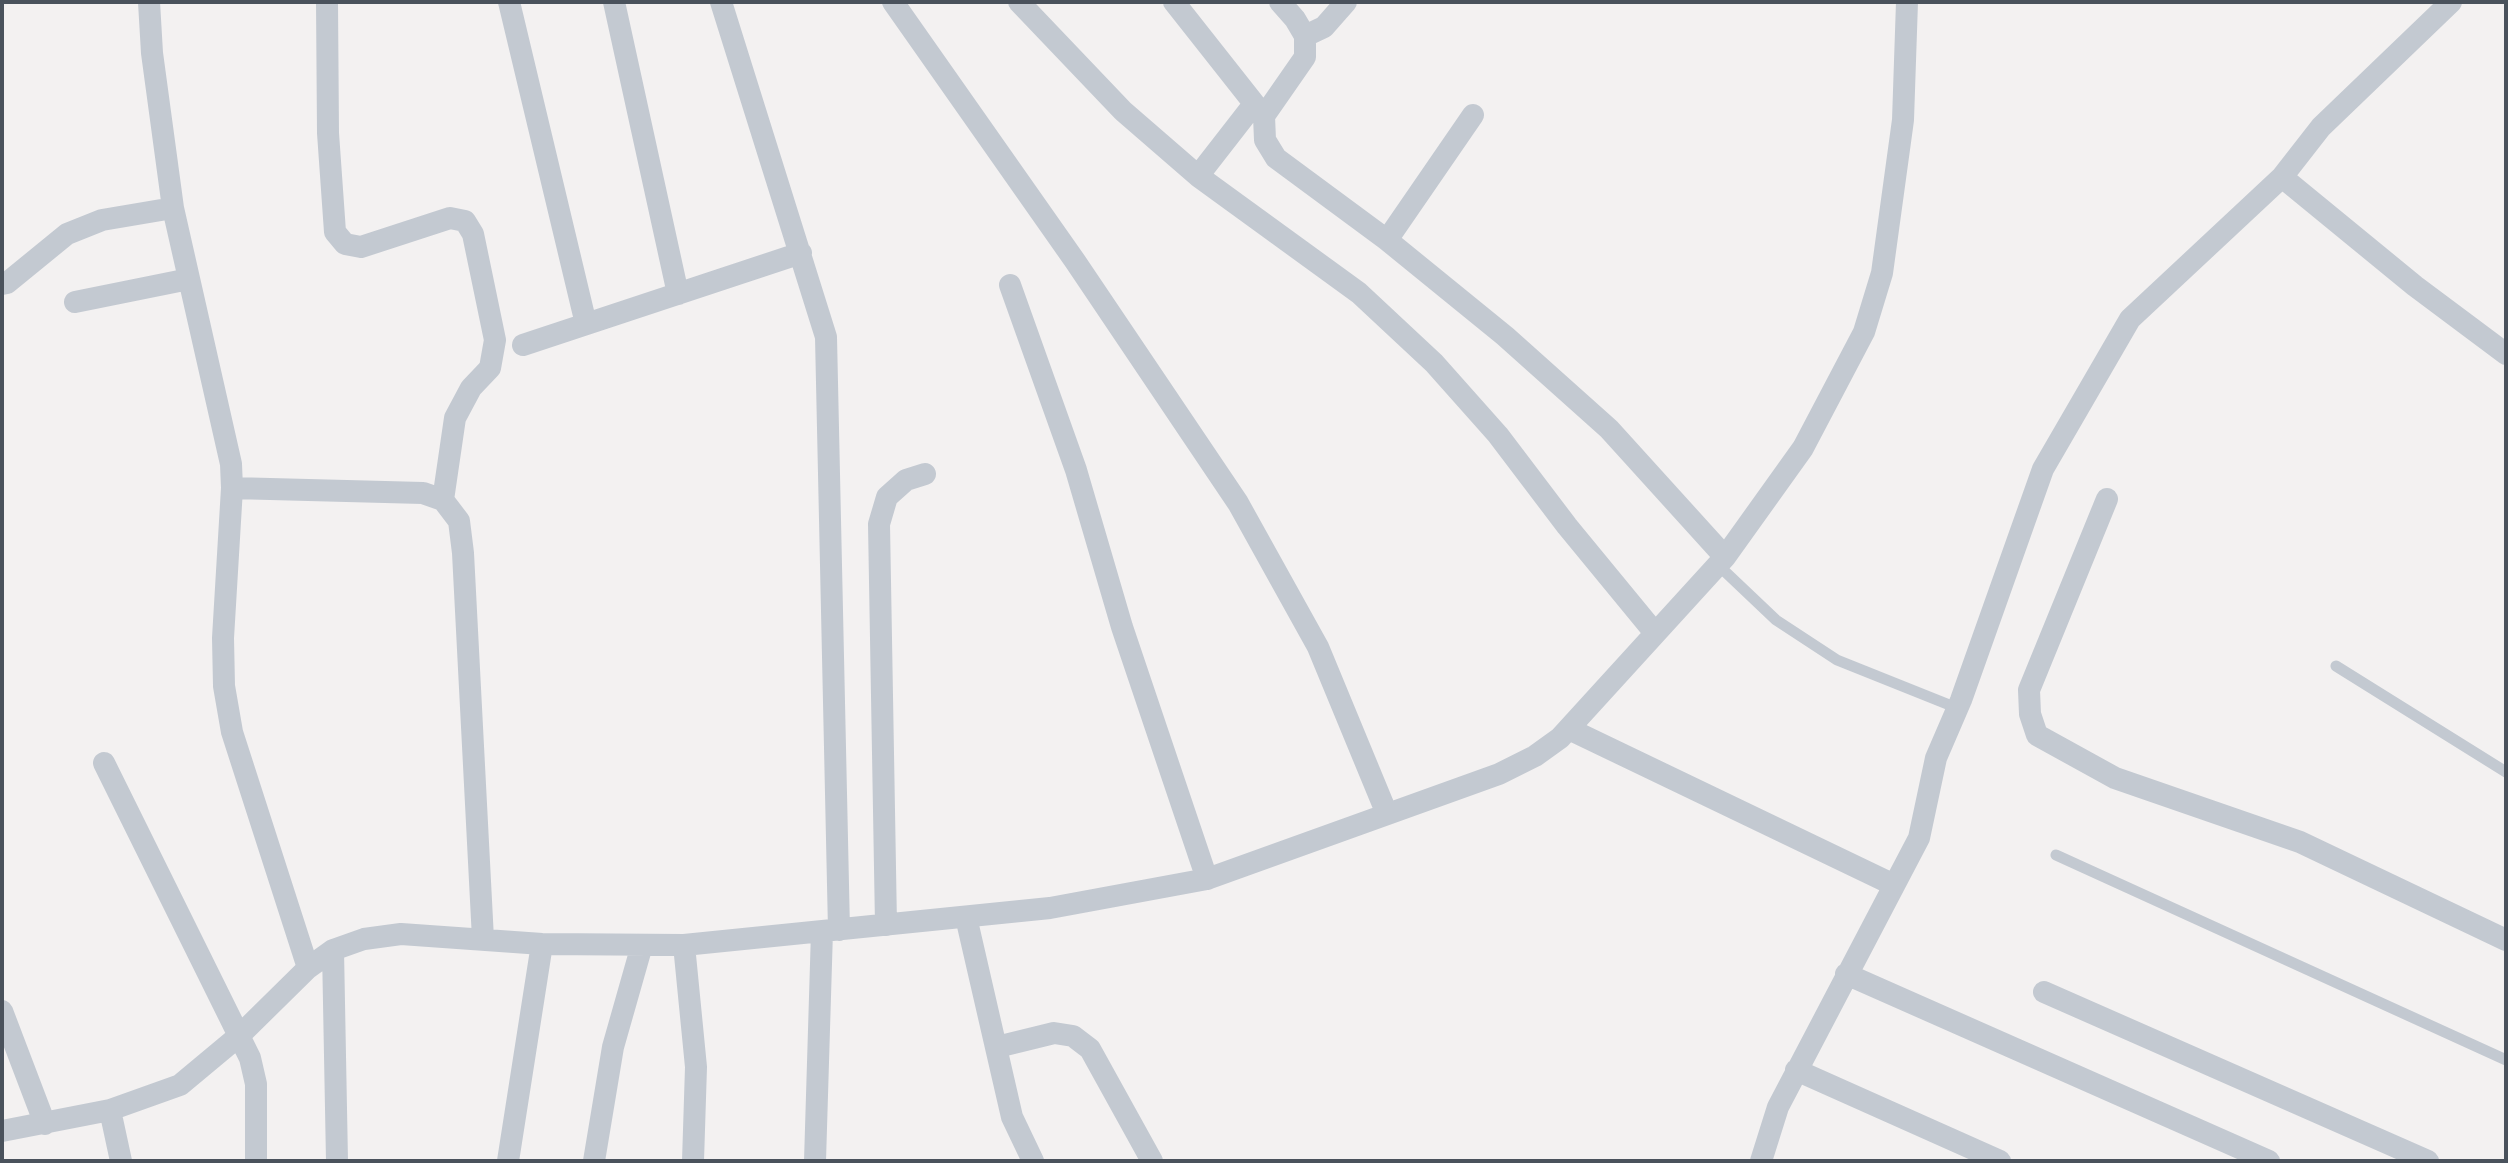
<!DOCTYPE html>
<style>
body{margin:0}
#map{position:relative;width:2508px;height:1163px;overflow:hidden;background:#f3f1f1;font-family:Roboto,sans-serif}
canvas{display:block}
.frame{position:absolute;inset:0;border:4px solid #4a525c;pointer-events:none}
</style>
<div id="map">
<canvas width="2508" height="1163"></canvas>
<div class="frame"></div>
</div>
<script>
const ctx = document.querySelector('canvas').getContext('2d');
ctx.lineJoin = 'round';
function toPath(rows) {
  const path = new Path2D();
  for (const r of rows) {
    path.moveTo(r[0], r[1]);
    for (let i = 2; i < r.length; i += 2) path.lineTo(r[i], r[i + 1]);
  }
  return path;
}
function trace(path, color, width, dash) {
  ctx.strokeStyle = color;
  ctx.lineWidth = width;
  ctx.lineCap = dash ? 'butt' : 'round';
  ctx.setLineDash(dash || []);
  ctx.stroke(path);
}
trace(toPath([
 [1717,564,1776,620,1837,660,1957,708],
 [2336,666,2506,772],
 [2056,855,2506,1060]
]), '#c3c9d1', 11);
trace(toPath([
 [149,2,152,53,173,208,231,464,232,488,223,638,224,686,232,732,308,968],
 [327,2,328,133,335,232,345,244,361,247,450,218,465,221,473,234,495,340,490,368,471,388,455,418,443,500],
 [509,2,586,324],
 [614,2,678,294],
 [721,2,826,337,839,930],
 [893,2,1075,261,1238,503,1318,647,1387,814],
 [1019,2,1123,111,1198,176,1359,293,1434,363,1498,435,1567,526,1655,633],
 [1174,2,1264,116],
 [1280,2,1295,19,1305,36,1305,57,1264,116,1265,140,1276,158,1387,240,1505,336,1609,429,1725,557],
 [1305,36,1324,27,1346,2],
 [1198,176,1254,104],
 [2282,177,2415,286,2506,354],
 [1387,240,1473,115],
 [2,284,7,283,67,234,102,220,173,208],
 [1010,285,1076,470,1122,627,1207,879],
 [75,302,189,279],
 [523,345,801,253],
 [232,488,423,493,443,500,459,521,463,553,483,939],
 [2107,499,2029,690,2030,714,2037,735,2115,778,2300,842,2506,940],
 [1569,729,1894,885],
 [104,763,250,1058,256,1084,256,1161],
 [966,917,1012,1117,1033,1161],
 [886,925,879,524,887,497,906,480,925,474],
 [684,945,696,1067,693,1161],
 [333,950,337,1161],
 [1846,974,2269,1161],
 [2044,992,2428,1161],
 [2,1011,45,1124],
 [997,1047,1054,1033,1073,1036,1090,1049,1152,1161],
 [1796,1070,2000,1161],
 [110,1110,121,1161],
 [2,1131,110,1110,180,1085,240,1035,308,968,333,950,364,939,401,934,542,944,684,945,1050,908,1207,879,1499,774,1535,756,1560,738,1725,557,1803,448,1864,332,1882,273,1903,120,1907,2],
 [508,1161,542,944],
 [594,1161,613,1047,642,945],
 [815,1161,822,931],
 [1761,1161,1778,1107,1919,838,1936,758,1961,700,2043,469,2130,319,2282,177,2321,127,2451,2]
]), '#c3c9d1', 22);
</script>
